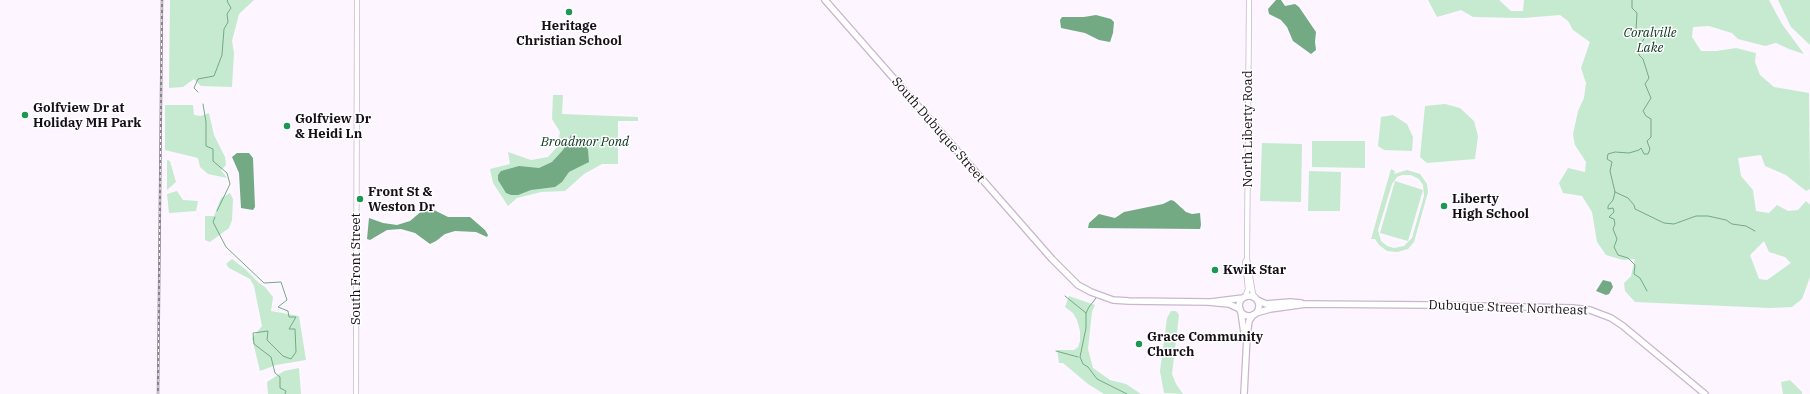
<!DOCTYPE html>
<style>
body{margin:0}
canvas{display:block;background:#fdf5ff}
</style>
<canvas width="1810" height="394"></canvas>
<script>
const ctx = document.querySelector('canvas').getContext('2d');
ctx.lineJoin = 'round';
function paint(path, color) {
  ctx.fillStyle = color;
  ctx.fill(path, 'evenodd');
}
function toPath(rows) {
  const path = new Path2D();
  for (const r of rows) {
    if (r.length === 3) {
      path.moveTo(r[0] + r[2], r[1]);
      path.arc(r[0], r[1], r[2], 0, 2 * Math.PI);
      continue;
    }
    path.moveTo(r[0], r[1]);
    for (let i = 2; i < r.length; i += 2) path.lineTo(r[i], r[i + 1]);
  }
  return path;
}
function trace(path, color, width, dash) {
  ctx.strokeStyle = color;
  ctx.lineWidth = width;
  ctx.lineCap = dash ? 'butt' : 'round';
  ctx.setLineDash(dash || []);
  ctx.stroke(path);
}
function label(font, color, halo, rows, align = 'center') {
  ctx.font = font + ' "IBM Plex Serif",serif';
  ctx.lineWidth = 3;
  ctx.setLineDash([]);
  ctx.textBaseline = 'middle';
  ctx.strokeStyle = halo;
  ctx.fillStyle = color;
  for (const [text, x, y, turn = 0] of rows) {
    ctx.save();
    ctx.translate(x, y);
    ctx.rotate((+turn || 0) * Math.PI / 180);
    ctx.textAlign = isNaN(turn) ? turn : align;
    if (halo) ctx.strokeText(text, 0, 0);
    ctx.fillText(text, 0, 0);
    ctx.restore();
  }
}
paint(toPath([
 [170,0,254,0,239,14,232,41,234,53,232,87,201,86,194,79,183,87,169,88],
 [1428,0,1499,0,1511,11,1523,11,1524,0,1769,0,1782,24,1804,54,1789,49,1776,43,1765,46,1738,39,1732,33,1709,26,1693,27,1692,37,1701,51,1716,51,1736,48,1756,53,1755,62,1760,75,1774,87,1809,93,1810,189,1806,191,1786,175,1765,166,1761,155,1738,158,1741,176,1753,190,1756,211,1769,213,1777,205,1788,211,1798,210,1806,201,1810,205,1810,277,1802,299,1792,307,1770,308,1635,302,1625,291,1624,283,1631,276,1635,259,1623,260,1606,255,1597,242,1592,212,1582,196,1563,193,1559,183,1568,168,1585,172,1586,162,1575,145,1573,134,1578,111,1584,98,1586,83,1581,68,1590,42,1573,30,1568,21,1560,15,1523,18,1473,17,1461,10,1437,17],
 [1764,241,1769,252,1785,257,1791,263,1767,280,1759,279,1750,255],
 [1778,0,1810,0,1810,45,1791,27],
 [553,95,563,95,562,114,638,117,638,121,618,121,618,164,602,164,584,174,565,191,541,192,517,198,508,206,493,183,490,169,510,164,508,152,531,160,548,157,557,147,560,132,552,119],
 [1445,104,1460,108,1474,121,1478,136,1475,159,1427,163,1420,157,1425,106],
 [165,105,193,105,194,115,201,116,209,113,214,135,225,157,226,165,221,170,227,178,208,174,200,167,198,158,165,150],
 [1393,115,1407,124,1413,137,1412,151,1384,150,1378,146,1381,117],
 [1312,141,1365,141,1365,168,1312,167],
 [1262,143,1302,144,1301,202,1260,201],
 [167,160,170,161,176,182,167,190],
 [1391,169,1395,171,1394,174,1407,170,1420,174,1427,184,1428,192,1414,242,1408,249,1397,252,1387,251,1379,245,1375,239,1371,239],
 [1402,175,1411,175,1419,179,1423,185,1424,196,1412,238,1404,246,1394,248,1387,246,1381,241,1378,230,1392,184,1397,177],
 [1309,171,1341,172,1340,211,1308,211],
 [1395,181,1423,190,1408,241,1380,233],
 [177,191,183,200,198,201,196,211,169,213,167,194],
 [230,193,233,199,232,220,229,228,210,242,205,240,205,216,214,216,221,198],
 [232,259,245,269,260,284,265,287,273,297,271,311,299,316,306,360,276,365,260,371,252,338,262,326,254,286,250,279,229,268,226,264],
 [1069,296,1095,305,1092,312,1088,349,1093,368,1110,380,1126,384,1141,394,1104,394,1088,384,1063,363,1059,363,1057,350,1074,350,1078,347,1080,341,1080,331,1077,320,1073,313,1065,307],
 [1171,311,1176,311,1179,315,1172,374,1176,384,1183,394,1164,393,1160,371,1167,318],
 [299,368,301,394,268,394,267,382,284,371],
 [1790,380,1802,392,1802,394,1783,394,1781,382]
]), '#c6eacf');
paint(toPath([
 [1276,0,1281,0,1285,6,1295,4,1299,7,1316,32,1315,42,1316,50,1311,54,1293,41,1287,27,1281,20,1269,14,1268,9],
 [1096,15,1111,19,1114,22,1113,33,1110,42,1099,40,1085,33,1061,28,1060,20,1062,17,1084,17],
 [571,135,583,141,588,150,589,162,569,172,562,182,555,187,531,190,518,195,511,195,506,193,498,180,498,175,501,171,519,166,539,168,552,162,563,150],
 [237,153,249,153,253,158,255,207,253,210,241,208,239,173,232,157],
 [1171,200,1174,201,1186,212,1192,214,1200,213,1201,225,1200,229,1088,228,1089,223,1099,214,1115,218,1124,212,1163,204],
 [430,208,448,217,470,217,485,230,488,235,487,237,476,232,455,231,445,234,436,241,430,244,415,233,401,229,387,230,370,240,367,239,369,218,383,223,397,225,410,221,424,209],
 [1603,280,1611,282,1613,287,1609,294,1606,295,1596,291]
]), '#73aa83');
trace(toPath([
 [1632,0,1632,8,1637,13,1636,30,1643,33,1645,37,1639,47,1639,55,1643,59,1649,78,1645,84,1651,98,1643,111,1646,116,1651,119,1651,137,1647,141,1650,149,1648,154,1644,154,1641,148,1639,150,1629,153,1615,152,1608,154,1607,159,1612,162,1610,171,1615,192,1628,198,1634,205,1635,209,1664,223,1674,224,1696,216,1708,216,1726,220,1732,224,1746,226,1755,231],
 [198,92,194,88,198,79,214,76,222,55,224,29,228,22,227,14,231,8,227,1,228,0],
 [203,104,206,122,206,146,213,149,213,161,227,173,230,184,217,211],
 [1615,192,1613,200,1608,206,1608,209,1613,208,1614,212,1609,217,1614,219,1615,224,1613,229,1617,239,1614,247,1618,255,1628,258,1635,265,1634,274,1640,278,1647,291],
 [215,217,213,222,226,247,264,283,281,282,287,300,278,307,288,311,289,317,296,317,289,329,295,329,296,352,291,359,283,356,267,340,268,331,253,333,254,344,271,357,275,373,280,377,280,388,286,391,285,394],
 [1065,296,1086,313],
 [1096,298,1089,307,1086,313,1086,328,1080,357,1083,364,1088,367,1097,379,1127,394],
 [1056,351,1078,357]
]), '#73aa83', 1);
const minor = toPath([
 [1249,0,1247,259,1253,294,1256,298],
 [1245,297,1248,289,1245,262,1247,259],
 [356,394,357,0]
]);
const major = toPath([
 [825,0,1052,259,1078,285,1091,292,1113,300,1129,301,1208,302,1229,304,1240,309],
 [1249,306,10],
 [1257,300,1266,304,1290,302,1301,303],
 [1211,302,1243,298],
 [1241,312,1244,333,1247,336],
 [1256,313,1270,309,1306,304,1428,305,1573,308,1590,310,1611,318,1623,326,1705,394],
 [1244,394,1247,336,1249,321,1253,315]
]);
trace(minor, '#cab6ce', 6);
trace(major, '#cab6ce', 8);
trace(minor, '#fff', 4.5);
trace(major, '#fff', 5.5);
const rail = toPath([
 [158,394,162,0]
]);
trace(rail, '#8a828c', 2.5);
trace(rail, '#fff', 1, [3]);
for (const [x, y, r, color] of [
 [569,12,4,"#1c9754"],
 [25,115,4,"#1c9754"],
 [287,126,4,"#1c9754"],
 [360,199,4,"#1c9754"],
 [1444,206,4,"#1c9754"],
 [1215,270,4,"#1c9754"],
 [1139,344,4,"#1c9754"]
]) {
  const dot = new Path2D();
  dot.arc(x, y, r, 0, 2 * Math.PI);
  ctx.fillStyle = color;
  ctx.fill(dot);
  trace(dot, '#fff', 1.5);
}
label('bold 13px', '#160f18', '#fff', [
 ["Heritage",569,26,"center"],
 ["Christian School",569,41,"center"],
 ["Golfview Dr at",33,108],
 ["Holiday MH Park",33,123],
 ["Golfview Dr",295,119],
 ["& Heidi Ln",295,134],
 ["Front St &",368,192],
 ["Weston Dr",368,207],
 ["Liberty",1452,199],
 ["High School",1452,214],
 ["Kwik Star",1223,270],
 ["Grace Community",1147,337],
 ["Church",1147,352]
], 'left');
label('italic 13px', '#053319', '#fff', [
 ["Coralville",1650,33],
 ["Lake",1650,48],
 ["Broadmor Pond",585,142]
]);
label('13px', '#160f18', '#fff', [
 ["North Liberty Road",1248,129,-90],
 ["South Dubuque Street",938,130,49],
 ["South Front Street",356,269,-90],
 ["Dubuque Street Northeast",1508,308,2]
]);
</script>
